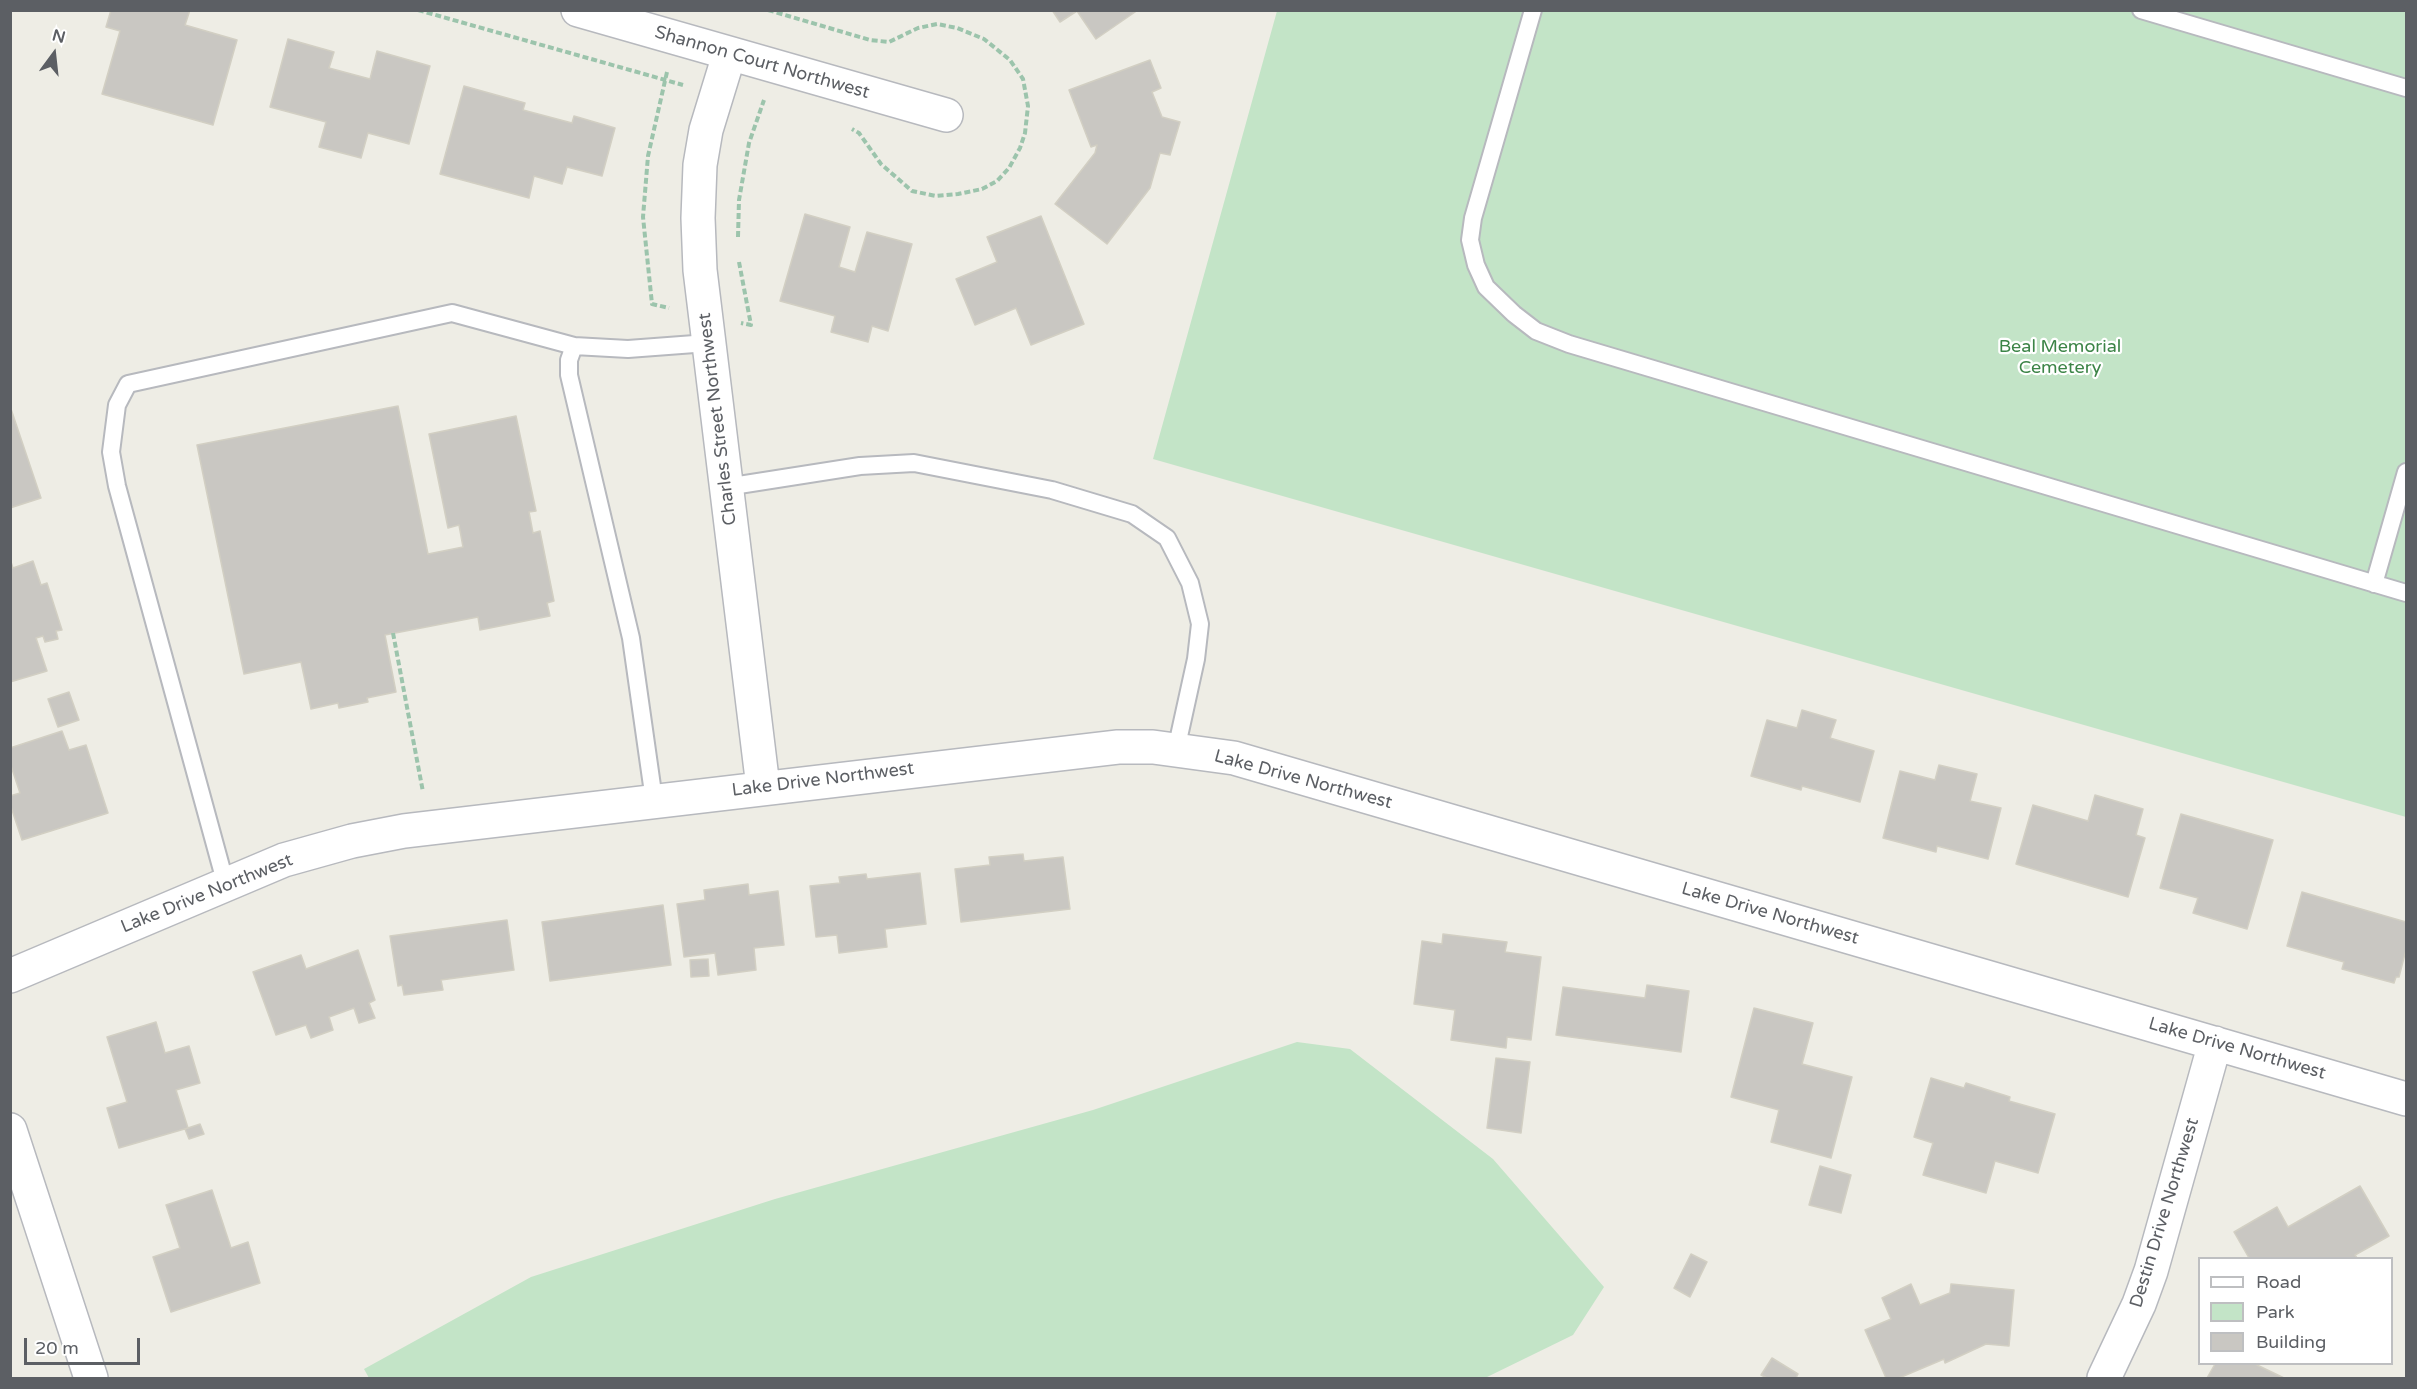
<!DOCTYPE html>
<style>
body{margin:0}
#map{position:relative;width:2417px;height:1389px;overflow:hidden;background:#eeede5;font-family:"Varela Round",sans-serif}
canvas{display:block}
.frame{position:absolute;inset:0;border:12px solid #5c5f64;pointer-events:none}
.legend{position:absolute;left:2198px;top:1257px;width:195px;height:108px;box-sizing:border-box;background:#fff;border:2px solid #bebfc1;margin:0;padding:8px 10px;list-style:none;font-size:18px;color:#5c5f64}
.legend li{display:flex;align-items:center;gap:12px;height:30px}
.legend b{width:30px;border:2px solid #bebfc1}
.north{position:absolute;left:24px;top:24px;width:60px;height:60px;-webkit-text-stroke:4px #fff;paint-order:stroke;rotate:15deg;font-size:16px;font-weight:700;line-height:24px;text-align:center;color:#5c5f64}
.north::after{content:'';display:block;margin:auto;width:21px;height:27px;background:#5c5f64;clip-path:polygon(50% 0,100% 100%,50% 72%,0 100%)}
.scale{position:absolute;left:24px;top:1338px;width:116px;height:27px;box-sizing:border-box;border:3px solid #5c5f64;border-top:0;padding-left:8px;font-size:18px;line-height:21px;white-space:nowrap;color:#5c5f64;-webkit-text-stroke:4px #fff;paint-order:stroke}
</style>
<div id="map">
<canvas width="2417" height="1389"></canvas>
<div class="frame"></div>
<ul class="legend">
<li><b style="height:8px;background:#fff"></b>Road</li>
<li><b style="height:16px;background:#c3e4c7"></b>Park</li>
<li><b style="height:16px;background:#c9c7c2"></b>Building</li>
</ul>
<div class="north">N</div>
<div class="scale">20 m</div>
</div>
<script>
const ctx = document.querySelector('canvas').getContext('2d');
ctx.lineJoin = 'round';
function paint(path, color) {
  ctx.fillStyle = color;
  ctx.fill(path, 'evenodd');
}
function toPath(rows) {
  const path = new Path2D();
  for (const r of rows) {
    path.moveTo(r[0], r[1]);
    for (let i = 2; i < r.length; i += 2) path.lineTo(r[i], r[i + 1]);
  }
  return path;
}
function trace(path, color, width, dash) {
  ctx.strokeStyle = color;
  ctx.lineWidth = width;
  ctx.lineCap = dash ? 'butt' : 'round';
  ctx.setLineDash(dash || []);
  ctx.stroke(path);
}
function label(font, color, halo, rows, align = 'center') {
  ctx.font = font + ' "Varela Round",sans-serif';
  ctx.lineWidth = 4.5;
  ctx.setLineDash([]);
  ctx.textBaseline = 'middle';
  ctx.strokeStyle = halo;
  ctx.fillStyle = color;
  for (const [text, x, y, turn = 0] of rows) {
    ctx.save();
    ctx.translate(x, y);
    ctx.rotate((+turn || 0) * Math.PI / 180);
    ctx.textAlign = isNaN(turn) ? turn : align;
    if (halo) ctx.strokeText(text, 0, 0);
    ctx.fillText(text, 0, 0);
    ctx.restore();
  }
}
paint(toPath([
 [1277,11,2406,11,2406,817,1153,459],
 [1297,1042,1350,1049,1493,1159,1604,1287,1573,1335,1485,1378,369,1378,364,1369,531,1277,775,1199,1093,1110]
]), '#c3e4c7');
const building = toPath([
 [111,10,190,10,185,25,237,40,213,125,102,94,120,31,106,27,111,10],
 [1052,10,1138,10,1096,39,1077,11,1060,22,1052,10],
 [288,39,334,52,329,68,370,79,377,51,430,66,409,144,368,133,361,158,319,147,326,122,270,107,288,39],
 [1150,60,1161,88,1152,92,1162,117,1180,122,1170,155,1160,153,1150,188,1107,244,1055,204,1095,153,1097,145,1091,147,1069,90,1150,60],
 [464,86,525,103,523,110,572,123,574,116,615,128,602,176,567,167,562,184,534,176,529,198,440,174,464,86],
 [805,214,850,227,839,267,855,272,867,232,912,244,888,331,872,326,868,342,831,332,835,316,780,301,805,214],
 [1041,216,1084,324,1031,345,1016,308,975,325,956,279,997,262,987,237,1041,216],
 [10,406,41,498,10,508,10,406],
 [398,406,428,554,463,547,459,525,448,528,429,434,516,416,536,511,529,512,533,533,540,531,554,601,547,603,550,616,480,630,478,617,385,635,396,692,367,698,368,702,339,708,338,703,311,709,301,662,244,674,197,445,398,406],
 [10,559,13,568,33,561,41,585,47,583,62,630,56,631,58,639,45,642,43,636,36,638,47,671,10,682,10,559],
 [69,692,79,720,58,727,48,699,69,692],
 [1802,710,1836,720,1830,738,1874,751,1860,802,1802,786,1801,790,1751,776,1767,720,1797,728,1802,710],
 [62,731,69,750,86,745,108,813,22,840,10,804,10,796,20,793,10,763,10,748,62,731],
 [1939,765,1977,774,1970,801,2001,808,1988,859,1937,846,1936,852,1883,838,1900,771,1935,780,1939,765],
 [2095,795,2143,809,2136,835,2145,838,2128,897,2016,864,2033,805,2088,821,2095,795],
 [2181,814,2273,840,2247,929,2193,913,2198,898,2160,888,2181,814],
 [1023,854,1024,861,1063,857,1070,909,961,922,955,869,990,865,989,857,1023,854],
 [920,873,926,924,885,929,887,947,839,953,837,935,816,937,810,886,840,883,839,877,866,874,867,879,920,873],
 [748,884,749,895,778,891,784,945,754,948,756,970,718,975,715,953,684,957,677,904,705,900,704,890,748,884],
 [2302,892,2406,922,2406,950,2399,977,2396,977,2394,983,2342,969,2344,962,2287,946,2302,892],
 [663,905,671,965,550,981,542,922,663,905],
 [507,920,514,970,441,980,443,990,404,995,402,985,398,986,390,936,507,920],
 [1443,934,1507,942,1505,952,1541,957,1531,1040,1507,1037,1506,1048,1451,1040,1455,1010,1414,1004,1422,941,1442,944,1443,934],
 [358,950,375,1000,369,1003,375,1018,359,1023,354,1008,329,1017,333,1030,311,1038,306,1025,276,1035,253,972,301,955,306,969,358,950],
 [708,959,709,976,691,977,690,960,708,959],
 [1647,985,1689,991,1681,1052,1556,1035,1563,987,1645,998,1647,985],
 [1754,1008,1813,1023,1802,1064,1852,1077,1831,1158,1771,1142,1779,1110,1731,1097,1754,1008],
 [156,1022,165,1053,189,1046,200,1083,176,1090,188,1128,119,1148,107,1108,127,1102,107,1037,156,1022],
 [1496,1058,1530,1062,1521,1133,1487,1128,1496,1058],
 [1931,1078,1964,1088,1966,1083,2010,1097,2009,1101,2055,1114,2038,1173,1995,1161,1986,1193,1923,1175,1933,1143,1914,1137,1931,1078],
 [200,1124,204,1134,189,1139,185,1129,200,1124],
 [1820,1166,1851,1175,1841,1213,1809,1205,1820,1166],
 [2360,1186,2389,1236,2355,1255,2357,1258,2249,1258,2234,1232,2277,1207,2288,1227,2360,1186],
 [212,1190,231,1248,248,1242,260,1283,171,1312,153,1257,180,1248,166,1205,212,1190],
 [1691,1254,1707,1262,1690,1297,1674,1288,1691,1254],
 [1911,1284,1920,1305,1950,1293,1951,1284,2014,1290,2009,1346,1986,1344,1945,1363,1944,1359,1899,1378,1886,1378,1865,1330,1891,1319,1882,1298,1911,1284],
 [1772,1358,1798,1374,1796,1378,1767,1378,1761,1375,1772,1358],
 [2215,1364,2255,1364,2284,1378,2207,1378,2215,1364]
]);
paint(building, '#c9c7c2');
trace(building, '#d2cfc3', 1.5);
const service = toPath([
 [1533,10,1473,218,1470,240,1476,265,1486,287,1514,314,1536,331,1569,344,2406,593],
 [2141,10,2406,88],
 [574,346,569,360,569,375,631,638,654,800],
 [726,487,860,466,914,463,1052,490,1132,514,1167,538,1190,583,1200,624,1196,659,1176,750],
 [2374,584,2406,472],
 [226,885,117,486,111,452,117,405,128,384,452,313,574,346,628,349,708,343]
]);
const minor = toPath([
 [578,10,946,115],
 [729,55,706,130,700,165,698,218,700,270,763,787],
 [10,976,284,860,352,841,404,831,1118,747,1153,747,1234,758,2406,1099],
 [10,1130,91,1378],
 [2104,1378,2139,1304,2151,1271,2215,1043]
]);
trace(service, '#b7b9be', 20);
trace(minor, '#b7b9be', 36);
trace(toPath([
 [418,10,683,85],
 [768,10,870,40,889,42,918,28,937,24,957,28,984,39,1010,60,1023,79,1028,106,1025,133,1020,148,1009,168,997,181,982,189,958,194,936,196,912,191,881,164,859,133,852,129],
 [667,72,648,156,643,217,652,304,669,308],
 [738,237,739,200,749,143,764,100],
 [739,262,751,325,741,323],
 [393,633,423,792]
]), '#9cc4ac', 4, [6, 3]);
trace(service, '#fff', 16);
trace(minor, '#fff', 33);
label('18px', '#5c5f64', '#fff', [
 ["Shannon Court Northwest",762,63,16],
 ["Charles Street Northwest",718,419,-97],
 ["Lake Drive Northwest",823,780,-7],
 ["Lake Drive Northwest",1303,780,15],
 ["Lake Drive Northwest",207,894,-22],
 ["Lake Drive Northwest",1770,914,16],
 ["Lake Drive Northwest",2237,1049,16],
 ["Destin Drive Northwest",2165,1213,-73]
]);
label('18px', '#3c8447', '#fff', [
 ["Beal Memorial",2060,347],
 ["Cemetery",2060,368]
]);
</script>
